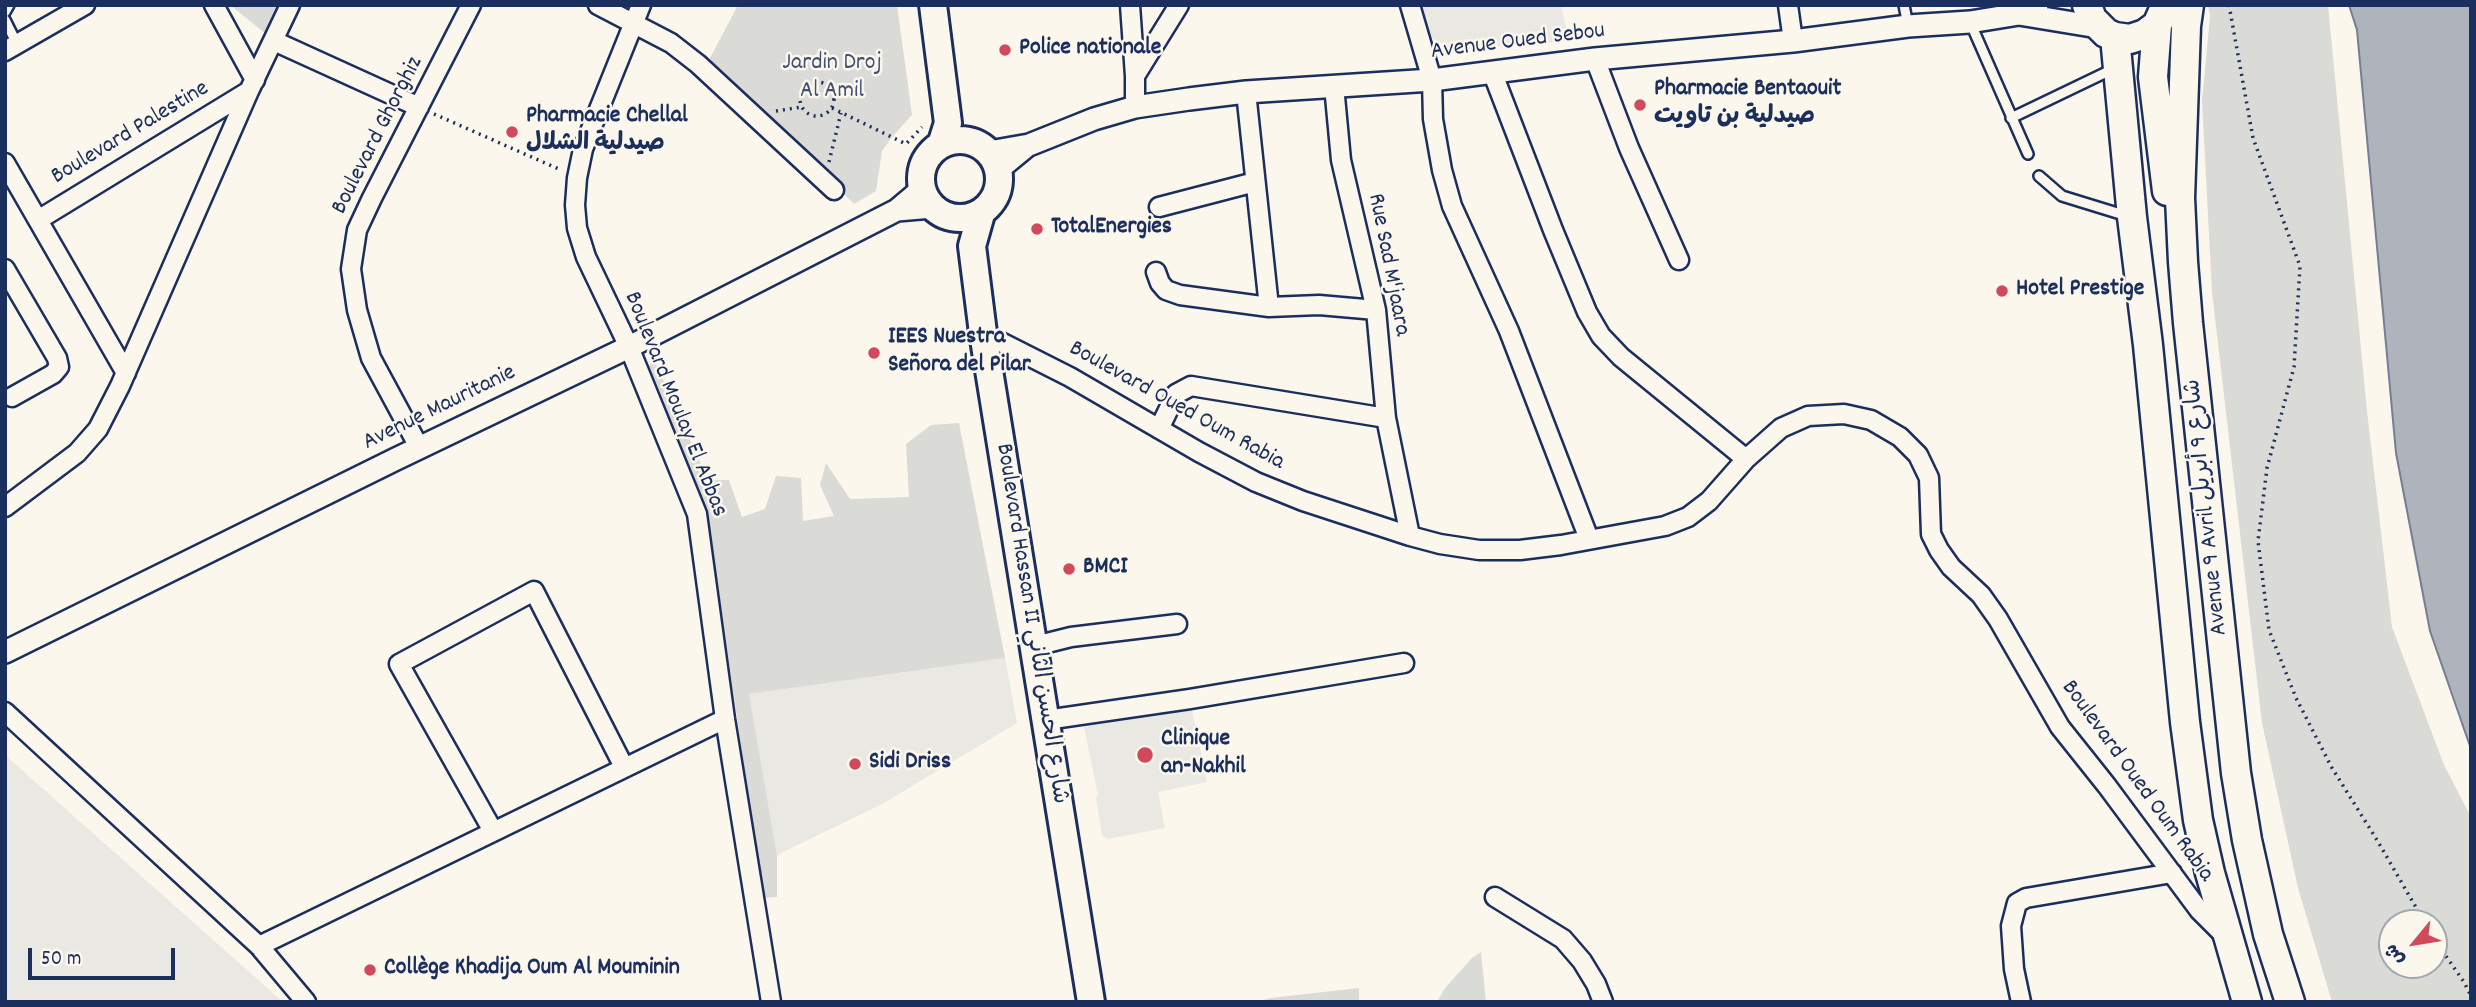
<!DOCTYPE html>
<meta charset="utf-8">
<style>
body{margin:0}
#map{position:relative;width:2476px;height:1007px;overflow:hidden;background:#fbf7ec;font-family:Dekko,"Playpen Sans Arabic",sans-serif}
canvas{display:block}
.frame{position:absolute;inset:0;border:7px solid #1b2f5e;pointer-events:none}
.north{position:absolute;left:2378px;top:909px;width:70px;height:70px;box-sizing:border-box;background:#fbf7ec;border:2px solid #a1a7b3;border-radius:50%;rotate:240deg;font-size:19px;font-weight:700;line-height:28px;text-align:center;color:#1b2f5e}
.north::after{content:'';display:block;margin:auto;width:24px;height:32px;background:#d1495b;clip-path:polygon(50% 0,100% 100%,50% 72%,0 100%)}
.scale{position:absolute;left:28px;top:948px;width:147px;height:32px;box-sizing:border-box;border:4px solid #1b2f5e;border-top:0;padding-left:9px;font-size:21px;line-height:24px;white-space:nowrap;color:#1b2f5e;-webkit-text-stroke:5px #fbf7ec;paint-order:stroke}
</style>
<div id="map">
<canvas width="2476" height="1007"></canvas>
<div class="frame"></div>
<div class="north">ش</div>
<div class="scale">50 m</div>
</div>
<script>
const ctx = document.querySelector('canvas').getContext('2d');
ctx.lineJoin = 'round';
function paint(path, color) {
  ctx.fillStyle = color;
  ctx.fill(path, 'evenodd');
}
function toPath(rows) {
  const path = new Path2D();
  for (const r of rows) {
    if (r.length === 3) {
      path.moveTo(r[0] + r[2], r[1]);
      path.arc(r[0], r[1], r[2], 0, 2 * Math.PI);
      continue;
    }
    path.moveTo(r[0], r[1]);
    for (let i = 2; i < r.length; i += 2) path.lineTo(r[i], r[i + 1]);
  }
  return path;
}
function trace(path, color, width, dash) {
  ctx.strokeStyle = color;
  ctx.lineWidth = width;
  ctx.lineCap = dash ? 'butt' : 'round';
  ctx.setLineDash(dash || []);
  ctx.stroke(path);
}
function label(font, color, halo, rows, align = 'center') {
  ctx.font = font + ' Dekko,"Playpen Sans Arabic",sans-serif';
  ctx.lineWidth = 5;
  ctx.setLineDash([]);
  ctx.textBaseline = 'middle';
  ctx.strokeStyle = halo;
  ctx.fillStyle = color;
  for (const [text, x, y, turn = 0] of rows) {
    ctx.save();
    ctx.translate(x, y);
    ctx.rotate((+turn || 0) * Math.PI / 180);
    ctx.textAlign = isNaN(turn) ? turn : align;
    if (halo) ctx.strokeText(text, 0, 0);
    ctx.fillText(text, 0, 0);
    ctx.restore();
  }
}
paint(toPath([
 [1418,5,1561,5,1569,41,1452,50,1424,32],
 [1005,658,1017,723,882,804,777,855,749,694],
 [1191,706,1207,782,1158,792,1165,828,1108,839,1102,835,1096,798,1098,795,1084,727],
 [5,755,283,1002,5,1002]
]), '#eae8e2');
paint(toPath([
 [230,5,279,5,266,34],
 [738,5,897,5,912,115,892,137,882,151,876,191,854,204,709,60],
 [2208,5,2328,5,2367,411,2392,627,2444,765,2471,817,2471,1002,2332,1002,2298,888,2262,723,2212,292,2202,101,2210,16],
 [2434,923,2434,965,2392,965,2392,923],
 [654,359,708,480,729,480,742,517,765,509,776,476,801,478,803,521,834,516,820,485,826,463,850,499,909,497,906,444,931,425,959,423,1005,658,749,694,777,855,777,897,763,898,708,517,647,368],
 [1481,952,1486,1002,1437,1002,1445,988,1472,958],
 [1359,988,1359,1002,1256,1002,1271,998]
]), '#dadad7');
const water = toPath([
 [2349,5,2471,5,2471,749,2430,631,2396,453,2357,30,2349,5]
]);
paint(water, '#afb3bb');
trace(water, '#747e96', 2);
const service = toPath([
 [1904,5,1908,26],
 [5,12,9,5],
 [5,20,17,44],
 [1970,22,2028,154],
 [2011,118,2113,69],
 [2039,176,2062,196,2127,216]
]);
const minor = toPath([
 [214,5,255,80],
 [598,5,671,43,698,64,834,190],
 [641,5,583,149,577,178,575,205,577,228,586,257,629,347,697,514,725,719,771,1002],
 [1130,5,1135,76,1135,107],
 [1410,5,1432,80,1433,119,1442,170,1452,206,1509,331,1589,539],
 [1788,5,1793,41],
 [274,41,419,107],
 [5,51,85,5],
 [1595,59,1629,148,1679,260],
 [1493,74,1553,230,1587,312,1601,336,1621,357,1746,459],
 [1135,76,1179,5],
 [1334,86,1341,160,1376,310,1386,418,1410,536],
 [1246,92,1269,307],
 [5,163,126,373],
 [1159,207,1255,182],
 [38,220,249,91],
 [5,269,57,358,59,367,53,374,12,397],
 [1156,272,1160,283,1166,290,1180,295,1269,307,1319,305,1376,310],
 [983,333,1070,377,1199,452,1256,482,1303,501,1410,536,1440,544,1479,550,1520,550,1561,545,1665,526,1688,517,1709,501,1746,459,1781,428,1808,416,1844,414,1871,420,1900,437,1918,455,1929,478,1931,534,1939,550,1951,567,1981,595,1998,619,2060,727,2107,786,2199,910,2225,936],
 [1159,429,1176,394,1191,386,1386,418],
 [419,447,371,358,357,310,351,269,357,230,372,198,471,5],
 [5,507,77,453,98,429,120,386,249,91,290,5],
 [1035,646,1071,637,1177,624],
 [5,712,259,946,306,1002],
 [1046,720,1190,699,1404,663],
 [493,831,399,664,534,591,624,767],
 [1495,897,1563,939,1582,961,1596,984,1603,1002],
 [259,946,725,719],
 [2021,1002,2014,969,2011,926,2017,903,2026,898,2172,873]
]);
const tertiary = toPath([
 [2019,14,2098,27],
 [989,152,1029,145,1094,119,1135,107,1189,99,1246,92,1432,80,1595,59,1793,41,1908,26,1970,22,2019,14,2037,5],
 [999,169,1027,146],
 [897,210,932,207],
 [5,652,396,459,629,347,897,210,922,189]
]);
const primary = toPath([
 [933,5,948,123,941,145],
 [960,179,39],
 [981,214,972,246,983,333,1091,1002]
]);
const trunk = toPath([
 [2087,5,2092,19,2106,33,2115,37,2130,39,2145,34,2157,25,2166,5],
 [2189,5,2186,26,2180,198,2183,262,2188,323,2236,773,2247,840,2268,934,2290,1002],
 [2157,25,2153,77,2167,191],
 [2115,37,2132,217,2148,345,2185,722,2198,820,2210,873,2247,1002]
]);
trace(service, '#1b2f5e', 14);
trace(minor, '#1b2f5e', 23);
trace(tertiary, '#1b2f5e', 26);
trace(primary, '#1b2f5e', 32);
trace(trunk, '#1b2f5e', 33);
trace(toPath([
 [2229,5,2253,138,2300,266,2294,367,2267,468,2258,541,2269,630,2296,698,2332,768,2377,840,2425,923],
 [817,99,17],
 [832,108,906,144,922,127],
 [776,111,802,107],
 [434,114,561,170],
 [829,162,841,113],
 [2434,939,2464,982,2471,996]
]), '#1b2f5e', 3.5, [2, 5]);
trace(service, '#fbf7ec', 9);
trace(minor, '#fbf7ec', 18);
trace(tertiary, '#fbf7ec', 21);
trace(primary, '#fbf7ec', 26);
trace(trunk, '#fbf7ec', 28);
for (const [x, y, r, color] of [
 [1005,50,7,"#d1495b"],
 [1640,105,7,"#d1495b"],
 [512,132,7,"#d1495b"],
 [1037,229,7,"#d1495b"],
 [2002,291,7,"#d1495b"],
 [874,353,7,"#d1495b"],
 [1069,569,7,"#d1495b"],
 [1145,755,9,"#d1495b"],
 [855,764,7,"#d1495b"],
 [370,970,7,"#d1495b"]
]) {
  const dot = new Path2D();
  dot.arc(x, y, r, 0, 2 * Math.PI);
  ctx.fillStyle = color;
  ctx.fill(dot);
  trace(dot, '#fbf7ec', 2.5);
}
label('24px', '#1b2f5e', '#fbf7ec', [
 ["Avenue Oued Sebou",1518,43,-7],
 ["Boulevard Palestine",131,134,-31],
 ["Boulevard Ghorghiz",379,136,-63],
 ["Rue Sad M'jaara",1387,265,79],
 ["Boulevard Moulay El Abbas",674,405,68],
 ["Boulevard Oued Oum Rabia",1176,407,29],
 ["Avenue Mauritanie",440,409,-26],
 ["Avenue 9 Avril شارع 9 أبريل",2208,507,-96],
 ["Boulevard Hassan II شارع الحسن الثاني",1030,624,81],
 ["Boulevard Oued Oum Rabia",2136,782,54]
]);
label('bold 24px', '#1b2f5e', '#fbf7ec', [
 ["Police nationale",1019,50],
 ["Pharmacie Bentaouit",1654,91],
 ["صيدلية بن تاويت",1654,119],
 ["Pharmacie Chellal",526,118],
 ["صيدلية الشلال",526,146],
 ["TotalEnergies",1051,229],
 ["Hotel Prestige",2016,291],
 ["IEES Nuestra",888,339],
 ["Señora del Pilar",888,367],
 ["BMCI",1083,569],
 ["Clinique",1161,741],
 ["an-Nakhil",1161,769],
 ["Sidi Driss",869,764],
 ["Collège Khadija Oum Al Mouminin",384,970]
], 'left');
label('24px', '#415176', '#fbf7ec', [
 ["Jardin Droj",832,65],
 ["Al Amil",832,93]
]);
</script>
